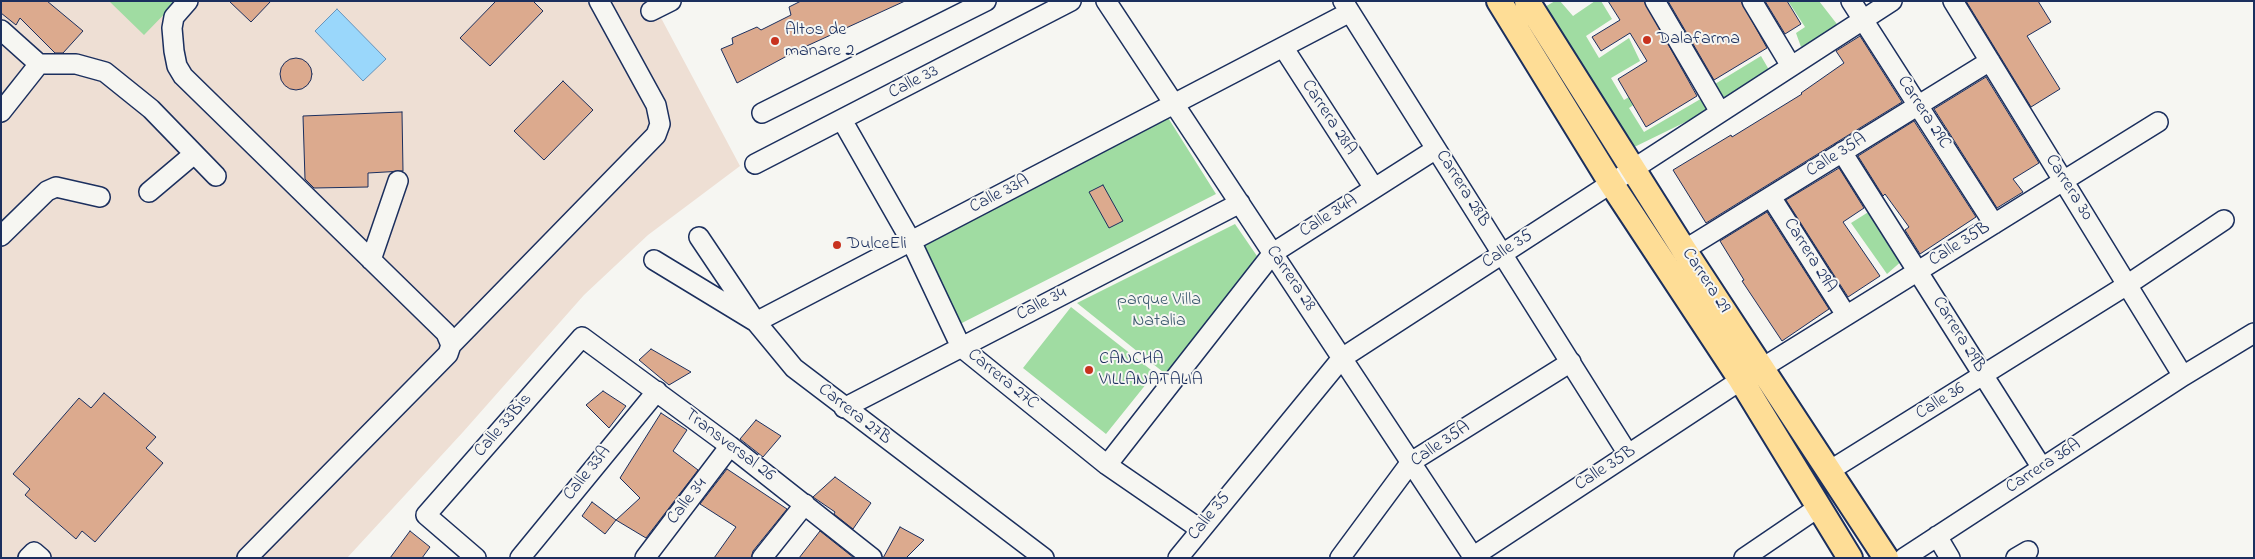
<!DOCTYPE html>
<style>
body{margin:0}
#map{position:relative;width:2255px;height:559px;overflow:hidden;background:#f6f6f2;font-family:"Indie Flower",sans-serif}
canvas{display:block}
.frame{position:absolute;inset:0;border:2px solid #1b2f5e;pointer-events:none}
</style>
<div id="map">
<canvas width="2255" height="559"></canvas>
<div class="frame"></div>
</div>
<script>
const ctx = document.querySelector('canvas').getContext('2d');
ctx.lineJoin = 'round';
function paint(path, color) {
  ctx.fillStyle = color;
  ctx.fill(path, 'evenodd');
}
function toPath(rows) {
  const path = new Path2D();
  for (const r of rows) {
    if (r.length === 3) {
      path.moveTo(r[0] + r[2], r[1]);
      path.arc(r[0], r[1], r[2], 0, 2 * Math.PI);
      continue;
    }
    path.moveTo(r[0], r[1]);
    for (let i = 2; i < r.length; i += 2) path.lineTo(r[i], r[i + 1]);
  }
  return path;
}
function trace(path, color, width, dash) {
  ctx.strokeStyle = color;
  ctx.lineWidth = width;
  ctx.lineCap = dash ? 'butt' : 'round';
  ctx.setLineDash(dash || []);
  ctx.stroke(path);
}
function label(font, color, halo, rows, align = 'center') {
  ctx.font = font + ' "Indie Flower",sans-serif';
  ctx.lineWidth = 4;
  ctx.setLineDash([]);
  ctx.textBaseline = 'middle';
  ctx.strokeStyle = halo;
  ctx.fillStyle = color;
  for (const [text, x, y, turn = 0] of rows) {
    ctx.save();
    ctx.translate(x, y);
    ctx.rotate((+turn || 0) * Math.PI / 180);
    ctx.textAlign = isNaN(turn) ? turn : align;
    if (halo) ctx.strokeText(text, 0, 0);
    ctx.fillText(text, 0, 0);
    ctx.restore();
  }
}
paint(toPath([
 [1,1,652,1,740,166,648,235,584,295,463,432,347,558,1,558]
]), '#eedfd4');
paint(toPath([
 [109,1,177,1,144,35],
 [1555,1,1560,1,1573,16,1595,1,1601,1,1612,19,1586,36,1599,58,1629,38,1640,61,1611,78,1624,100,1654,82,1657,89,1629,108,1644,132,1704,97,1708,111,1620,154,1538,11],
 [1788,1,1819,1,1840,28,1801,47,1796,33,1805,27],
 [1761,56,1772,75,1724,100,1715,84],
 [1160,105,1216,194,956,326,912,244],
 [1870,211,1904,259,1887,274,1851,223],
 [1235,224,1257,256,1168,376,1077,303],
 [1071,307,1155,373,1106,434,1023,368]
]), '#a0dca2');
const water = toPath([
 [337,9,386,59,363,81,315,31,337,9]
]);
paint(water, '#9ad7fb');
trace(water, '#6794bc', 1);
const building = toPath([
 [1,1,47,1,83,31,63,53,55,53,20,18,16,25,1,13,1,1],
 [229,1,271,1,251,22,229,1],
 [496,1,533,1,543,11,490,66,460,38,496,1],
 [801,1,905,1,798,50,737,83,721,49,733,44,732,38,757,27,761,30,791,15,789,7,801,1],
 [1608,1,1644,1,1697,96,1646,127,1618,79,1647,61,1630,33,1601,51,1592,37,1620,20,1608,1],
 [1668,1,1741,1,1767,48,1714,80,1668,1],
 [1765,1,1787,1,1801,24,1785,34,1765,1],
 [1966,1,2038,1,2051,22,2027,36,2060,89,2031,107,1966,1],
 [1860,36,1902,102,1706,223,1673,170,1731,135,1732,137,1802,94,1801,93,1844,63,1836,51,1860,36],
 [296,74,16],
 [1986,77,2039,163,2013,179,2023,192,1997,208,1934,109,1986,77],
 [563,81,593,110,544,160,514,131,563,81],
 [402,112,403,171,368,173,368,187,314,188,305,179,303,116,402,112],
 [1914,121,1976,217,1920,254,1905,230,1909,227,1885,194,1883,196,1858,156,1914,121],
 [1839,168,1864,208,1843,222,1880,276,1848,297,1786,200,1839,168],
 [1103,185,1123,221,1109,228,1089,192,1103,185],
 [1767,212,1829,309,1782,341,1742,281,1744,280,1720,241,1767,212],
 [651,349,691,372,669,385,639,360,651,349],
 [603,391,626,406,609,428,586,405,603,391],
 [104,393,156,437,146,448,163,463,95,542,82,531,76,539,25,495,30,489,13,474,79,398,91,408,104,393],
 [661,413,687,430,673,451,698,470,646,538,616,520,640,498,620,478,661,413],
 [756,420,781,436,763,457,740,439,756,420],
 [727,469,787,509,753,551,751,558,714,558,736,527,700,504,727,469],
 [835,477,871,503,853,529,834,514,835,512,813,497,835,477],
 [592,502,616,520,605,534,582,516,592,502],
 [900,527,924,540,906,558,883,558,900,527],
 [410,531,430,547,422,558,390,558,410,531],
 [820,531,854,558,799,558,820,531]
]);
paint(building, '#dcaa8e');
trace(building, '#1b2f5e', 1);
const minor = toPath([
 [188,1,174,17,172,28,174,51,177,66,183,76,446,333,451,345,448,354,247,558],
 [1106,1,1474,558],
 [1343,1,1628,454],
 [1655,1,1720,112],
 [1752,1,1791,66],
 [1851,1,1994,224],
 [1953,1,2183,376],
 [651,11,671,1],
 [1,30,39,64,1,112],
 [1283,47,1374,188],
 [39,64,76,64,105,72,151,109,216,176],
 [762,113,986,1],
 [842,120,911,241,961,347,1107,465,1200,529],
 [1842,152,2042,468],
 [755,164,1071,1],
 [149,192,194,154],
 [1771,197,1846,315],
 [1,236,47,191,56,187,100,197],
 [699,237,756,322,794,368,1044,558],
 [1684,250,1990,61],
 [371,260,398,181],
 [654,260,756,322,1350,12],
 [451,345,656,135,660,124,656,105,599,1],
 [1762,368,2158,122],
 [844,408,1240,203],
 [1107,465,1273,253,1436,149],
 [1829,471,2127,285,2224,220],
 [1937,536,1950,558],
 [28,558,34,552,41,558],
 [476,558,426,515,582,337,730,446,872,558],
 [520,558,657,391],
 [645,558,730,446],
 [762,558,805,504],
 [1178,558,1342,358,1892,1],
 [1340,558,1411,462,1571,362],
 [1471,558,1741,380],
 [1744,558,1819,507],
 [1904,558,2183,376,2254,333],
 [2016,558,2028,551]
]);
const major = toPath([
 [1499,1,1611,183,1741,380,1850,558],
 [1527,1,1684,250,1886,558]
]);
trace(minor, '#1b2f5e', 22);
trace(major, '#1b2f5e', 28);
trace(minor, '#f6f6f2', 19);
trace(major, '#fedd96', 24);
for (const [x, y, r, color] of [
 [1647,40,5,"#c8321e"],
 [775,41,5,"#c8321e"],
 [837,245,5,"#c8321e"],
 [1089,370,5,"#c8321e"]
]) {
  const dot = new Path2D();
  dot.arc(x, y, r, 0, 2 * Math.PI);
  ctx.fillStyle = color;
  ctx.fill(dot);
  trace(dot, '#f6f6f2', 2);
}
label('18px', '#1b2f5e', '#f6f6f2', [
 ["Altos de",785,31],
 ["manare 2",785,52],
 ["Dalafarma",1657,40],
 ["DulceEli",847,245],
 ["CANCHA",1099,360],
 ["VILLANATALIA",1099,381]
], 'left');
label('18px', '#1b2f5e', '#f6f6f2', [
 ["Calle 33",914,83,-27],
 ["Carrera 29C",1923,113,57],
 ["Carrera 28A",1328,118,57],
 ["Calle 35A",1837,156,-32],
 ["Carrera 30",2068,188,58],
 ["Carrera 28B",1462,189,58],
 ["Calle 33A",1000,195,-27],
 ["Calle 34A",1329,217,-32],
 ["Calle 35B",1960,245,-32],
 ["Calle 35",1508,250,-33],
 ["Carrera 29A",1809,256,58],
 ["Carrera 28",1290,279,56],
 ["Carrera 29",1705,281,57],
 ["Calle 34",1042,305,-27],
 ["Carrera 29B",1958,335,58],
 ["Carrera 27C",1002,380,39],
 ["Calle 36",1941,402,-32],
 ["Carrera 27B",854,415,38],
 ["Calle 33Bis",504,426,-49],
 ["Calle 35A",1441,445,-34],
 ["Transversal 26",729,446,37],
 ["Carrera 36A",2044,467,-33],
 ["Calle 35B",1606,469,-33],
 ["Calle 33A",588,474,-51],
 ["Calle 34",688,502,-52],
 ["Calle 35",1210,517,-51]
]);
label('18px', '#3c5a6f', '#f6f6f2', [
 ["parque Villa",1159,301],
 ["Natalia",1159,322]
]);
</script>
